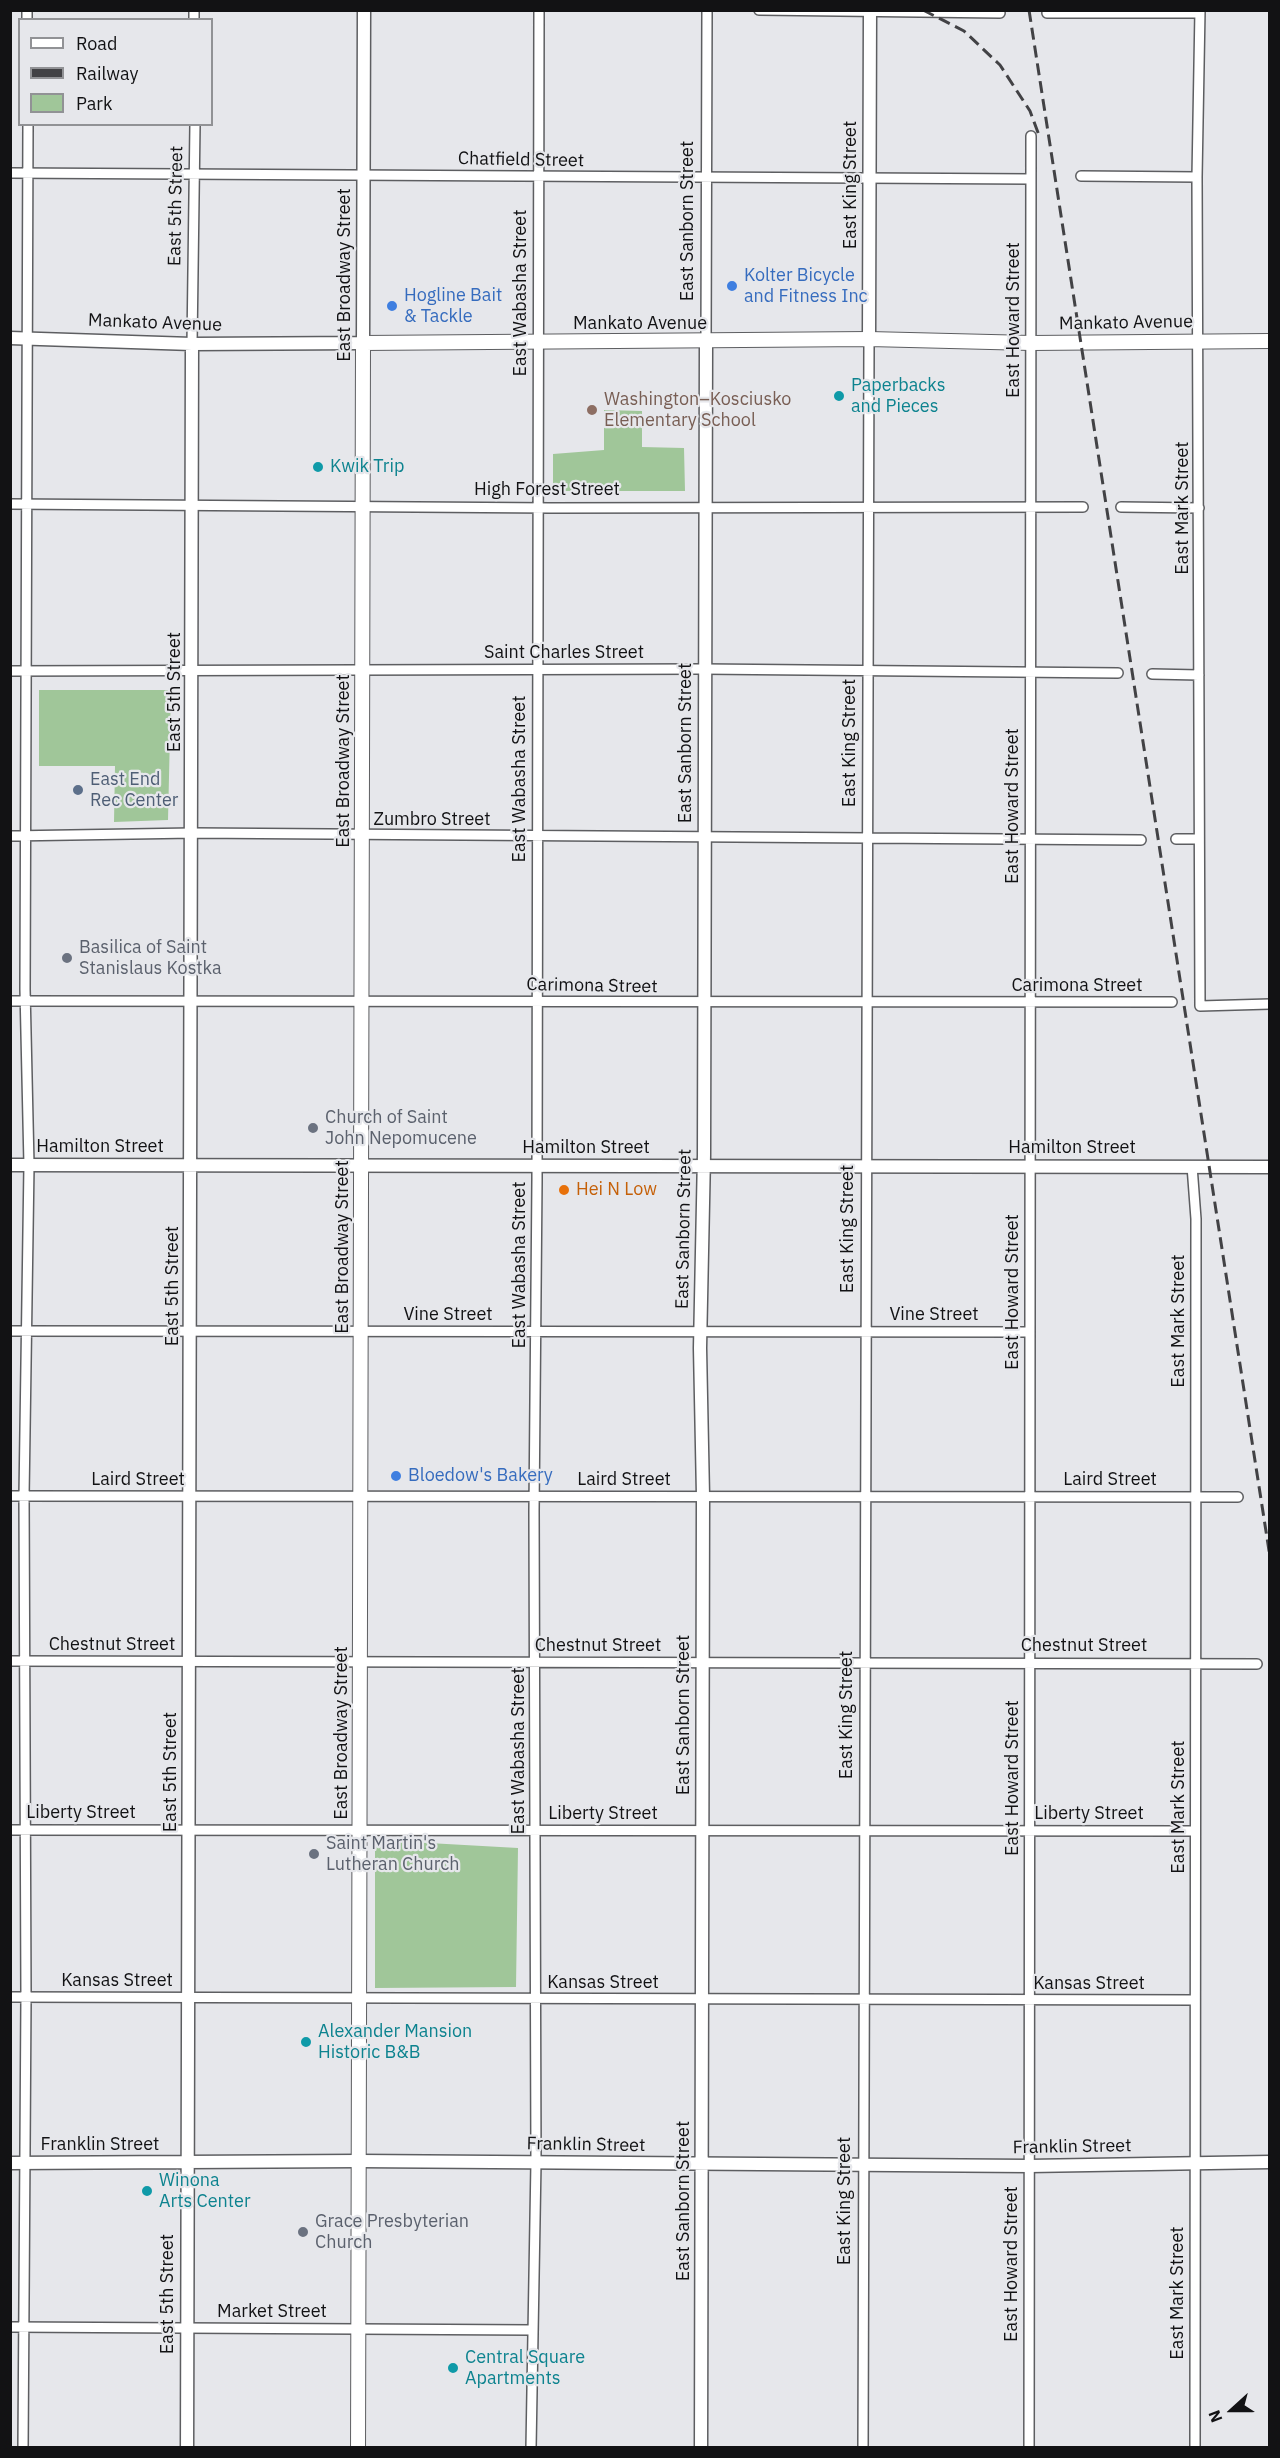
<!DOCTYPE html>
<meta charset="utf-8">
<style>
body{margin:0}
#map{position:relative;width:1280px;height:2458px;overflow:hidden;background:#e6e7eb;font-family:"IBM Plex Sans",sans-serif}
canvas{display:block}
.frame{position:absolute;inset:0;border:12px solid #121214;pointer-events:none}
.legend{position:absolute;left:18px;top:18px;width:195px;height:108px;box-sizing:border-box;background:#e6e7eb;border:2px solid #919295;margin:0;padding:8px 10px;list-style:none;font-size:18px;color:#121214}
.legend li{display:flex;align-items:center;gap:12px;height:30px}
.legend b{width:30px;border:2px solid #919295}
.north{position:absolute;left:1202px;top:2380px;width:60px;height:60px;-webkit-text-stroke:4px #e6e7eb;paint-order:stroke;rotate:249deg;font-size:16px;font-weight:700;line-height:24px;text-align:center;color:#121214}
.north::after{content:'';display:block;margin:auto;width:21px;height:27px;background:#121214;clip-path:polygon(50% 0,100% 100%,50% 72%,0 100%)}
</style>
<div id="map">
<canvas width="1280" height="2458"></canvas>
<div class="frame"></div>
<ul class="legend">
<li><b style="height:8px;background:#fff"></b>Road</li>
<li><b style="height:8px;background:#424245"></b>Railway</li>
<li><b style="height:16px;background:#a0c699"></b>Park</li>
</ul>
<div class="north">N</div>
</div>
<script>
const ctx = document.querySelector('canvas').getContext('2d');
ctx.lineJoin = 'round';
function paint(path, color) {
  ctx.fillStyle = color;
  ctx.fill(path, 'evenodd');
}
function toPath(rows) {
  const path = new Path2D();
  for (const r of rows) {
    path.moveTo(r[0], r[1]);
    for (let i = 2; i < r.length; i += 2) path.lineTo(r[i], r[i + 1]);
  }
  return path;
}
function trace(path, color, width, dash) {
  ctx.strokeStyle = color;
  ctx.lineWidth = width;
  ctx.lineCap = dash ? 'butt' : 'round';
  ctx.setLineDash(dash || []);
  ctx.stroke(path);
}
function label(font, color, halo, rows, align = 'center') {
  ctx.font = font + ' "IBM Plex Sans",sans-serif';
  ctx.lineWidth = 4.5;
  ctx.setLineDash([]);
  ctx.textBaseline = 'middle';
  ctx.strokeStyle = halo;
  ctx.fillStyle = color;
  for (const [text, x, y, turn = 0] of rows) {
    ctx.save();
    ctx.translate(x, y);
    ctx.rotate((+turn || 0) * Math.PI / 180);
    ctx.textAlign = isNaN(turn) ? turn : align;
    if (halo) ctx.strokeText(text, 0, 0);
    ctx.fillText(text, 0, 0);
    ctx.restore();
  }
}
paint(toPath([
 [604,410,642,411,642,447,684,448,685,491,553,491,553,454,604,450],
 [39,690,171,690,168,820,114,822,115,766,39,766],
 [375,1840,518,1848,516,1987,375,1988]
]), '#a0c699');
const minor = toPath([
 [27,10,27,20],
 [759,10,1000,13],
 [1200,10,1197,177,1200,1006,1270,1004],
 [1047,13,1200,13],
 [194,20,194,10],
 [10,173,1031,179],
 [1081,176,1197,177],
 [706,342,707,10],
 [192,344,195,124],
 [10,504,551,508,1083,507],
 [1121,507,1199,508],
 [10,671,703,669,1118,673],
 [1152,674,1199,675],
 [10,836,193,833,1141,840],
 [1176,839,1199,839],
 [10,1001,1172,1002],
 [1192,1166,1196,1219,1195,2448],
 [10,1331,1030,1332],
 [10,1496,1238,1497],
 [10,1661,1257,1664],
 [10,1830,1195,1831],
 [10,1997,1195,2000],
 [10,2327,532,2330],
 [23,2448,26,1997,24,1496,29,1165,25,989,28,124],
 [531,2448,536,2162,534,1511,537,1181,539,10],
 [863,2448,869,339],
 [1029,2448,1031,136]
]);
const tertiary = toPath([
 [10,338,192,344,363,343,364,10],
 [869,339,870,10],
 [10,1165,1270,1167],
 [10,2163,359,2161,1029,2166,1270,2162],
 [187,2448,192,344],
 [701,2448,703,1496,700,1348,704,1155,706,342]
]);
const secondary = toPath([
 [358,2448,363,343,869,339,1031,343,1270,341]
]);
trace(minor, '#5d5e61', 12);
trace(tertiary, '#5d5e61', 15);
trace(secondary, '#5d5e61', 16);
trace(minor, '#fff', 9);
trace(tertiary, '#fff', 12);
trace(secondary, '#fff', 14);
trace(toPath([
 [923,10,964,31,1000,65,1030,111,1040,138],
 [1029,10,1270,1557]
]), '#424245', 3, [12, 6]);
for (const [x, y, r, color] of [
 [732,286,6,"#3f7fe0"],
 [392,306,6,"#3f7fe0"],
 [839,396,6,"#0f9aa8"],
 [592,410,6,"#8d6e63"],
 [318,467,6,"#0f9aa8"],
 [78,790,6,"#5c6f8a"],
 [67,958,6,"#6b7280"],
 [313,1128,6,"#6b7280"],
 [564,1190,6,"#e8710a"],
 [396,1476,6,"#3f7fe0"],
 [314,1854,6,"#6b7280"],
 [306,2042,6,"#0f9aa8"],
 [147,2191,6,"#0f9aa8"],
 [303,2232,6,"#6b7280"],
 [453,2368,6,"#0f9aa8"]
]) {
  const dot = new Path2D();
  dot.arc(x, y, r, 0, 2 * Math.PI);
  ctx.fillStyle = color;
  ctx.fill(dot);
  trace(dot, '#e6e7eb', 2);
}
label('18px', '#121214', '#e6e7eb', [
 ["Chatfield Street",521,160,1],
 ["East King Street",851,185,-90],
 ["East 5th Street",176,206,-89],
 ["East Sanborn Street",688,221,-90],
 ["East Broadway Street",345,275,-90],
 ["East Wabasha Street",521,293,-90],
 ["East Howard Street",1014,320,-90],
 ["Mankato Avenue",155,323,2],
 ["Mankato Avenue",1126,323,-1],
 ["Mankato Avenue",640,324],
 ["High Forest Street",547,490],
 ["East Mark Street",1183,508,-90],
 ["Saint Charles Street",564,653],
 ["East 5th Street",175,692,-90],
 ["East Sanborn Street",686,743,-90],
 ["East King Street",850,743,-90],
 ["East Broadway Street",344,761,-90],
 ["East Wabasha Street",520,779,-90],
 ["East Howard Street",1013,806,-90],
 ["Zumbro Street",432,820],
 ["Carimona Street",592,986,1],
 ["Carimona Street",1077,986],
 ["Hamilton Street",100,1147],
 ["Hamilton Street",586,1148],
 ["Hamilton Street",1072,1148],
 ["East Sanborn Street",684,1229,-89],
 ["East King Street",848,1229,-90],
 ["East Broadway Street",343,1247,-90],
 ["East Wabasha Street",520,1265,-90],
 ["East 5th Street",173,1286,-90],
 ["East Howard Street",1013,1292,-90],
 ["Vine Street",448,1315],
 ["Vine Street",934,1315],
 ["East Mark Street",1179,1321,-90],
 ["Laird Street",138,1480],
 ["Laird Street",624,1480],
 ["Laird Street",1110,1480],
 ["Chestnut Street",112,1645],
 ["Chestnut Street",598,1646],
 ["Chestnut Street",1084,1646],
 ["East Sanborn Street",684,1715,-90],
 ["East King Street",847,1715,-90],
 ["East Broadway Street",342,1733,-90],
 ["East Wabasha Street",519,1751,-90],
 ["East 5th Street",171,1772,-90],
 ["East Howard Street",1013,1778,-90],
 ["East Mark Street",1179,1807,-90],
 ["Liberty Street",81,1813],
 ["Liberty Street",603,1814],
 ["Liberty Street",1089,1814],
 ["Kansas Street",117,1981],
 ["Kansas Street",603,1983],
 ["Kansas Street",1089,1984],
 ["Franklin Street",100,2145],
 ["Franklin Street",586,2145,1],
 ["Franklin Street",1072,2147,-1],
 ["East Sanborn Street",684,2201,-90],
 ["East King Street",845,2201,-90],
 ["East Howard Street",1012,2264,-90],
 ["East Mark Street",1178,2293,-90],
 ["East 5th Street",168,2294,-90],
 ["Market Street",272,2312]
]);
label('18px', '#366cbe', '#e6e7eb', [
 ["Kolter Bicycle",744,276],
 ["and Fitness Inc",744,297],
 ["Hogline Bait",404,296],
 ["& Tackle",404,317],
 ["Bloedow's Bakery",408,1476]
], 'left');
label('18px', '#0d838f', '#e6e7eb', [
 ["Paperbacks",851,386],
 ["and Pieces",851,407],
 ["Kwik Trip",330,467],
 ["Alexander Mansion",318,2032],
 ["Historic B&B",318,2053],
 ["Winona",159,2181],
 ["Arts Center",159,2202],
 ["Central Square",465,2358],
 ["Apartments",465,2379]
], 'left');
label('18px', '#785e54', '#e6e7eb', [
 ["Washington–Kosciusko",604,400],
 ["Elementary School",604,421]
], 'left');
label('18px', '#4e5e75', '#e6e7eb', [
 ["East End",90,780],
 ["Rec Center",90,801]
], 'left');
label('18px', '#5b616d', '#e6e7eb', [
 ["Basilica of Saint",79,948],
 ["Stanislaus Kostka",79,969],
 ["Church of Saint",325,1118],
 ["John Nepomucene",325,1139],
 ["Saint Martin's",326,1844],
 ["Lutheran Church",326,1865],
 ["Grace Presbyterian",315,2222],
 ["Church",315,2243]
], 'left');
label('18px', '#c56008', '#e6e7eb', [
 ["Hei N Low",576,1190]
], 'left');
</script>
